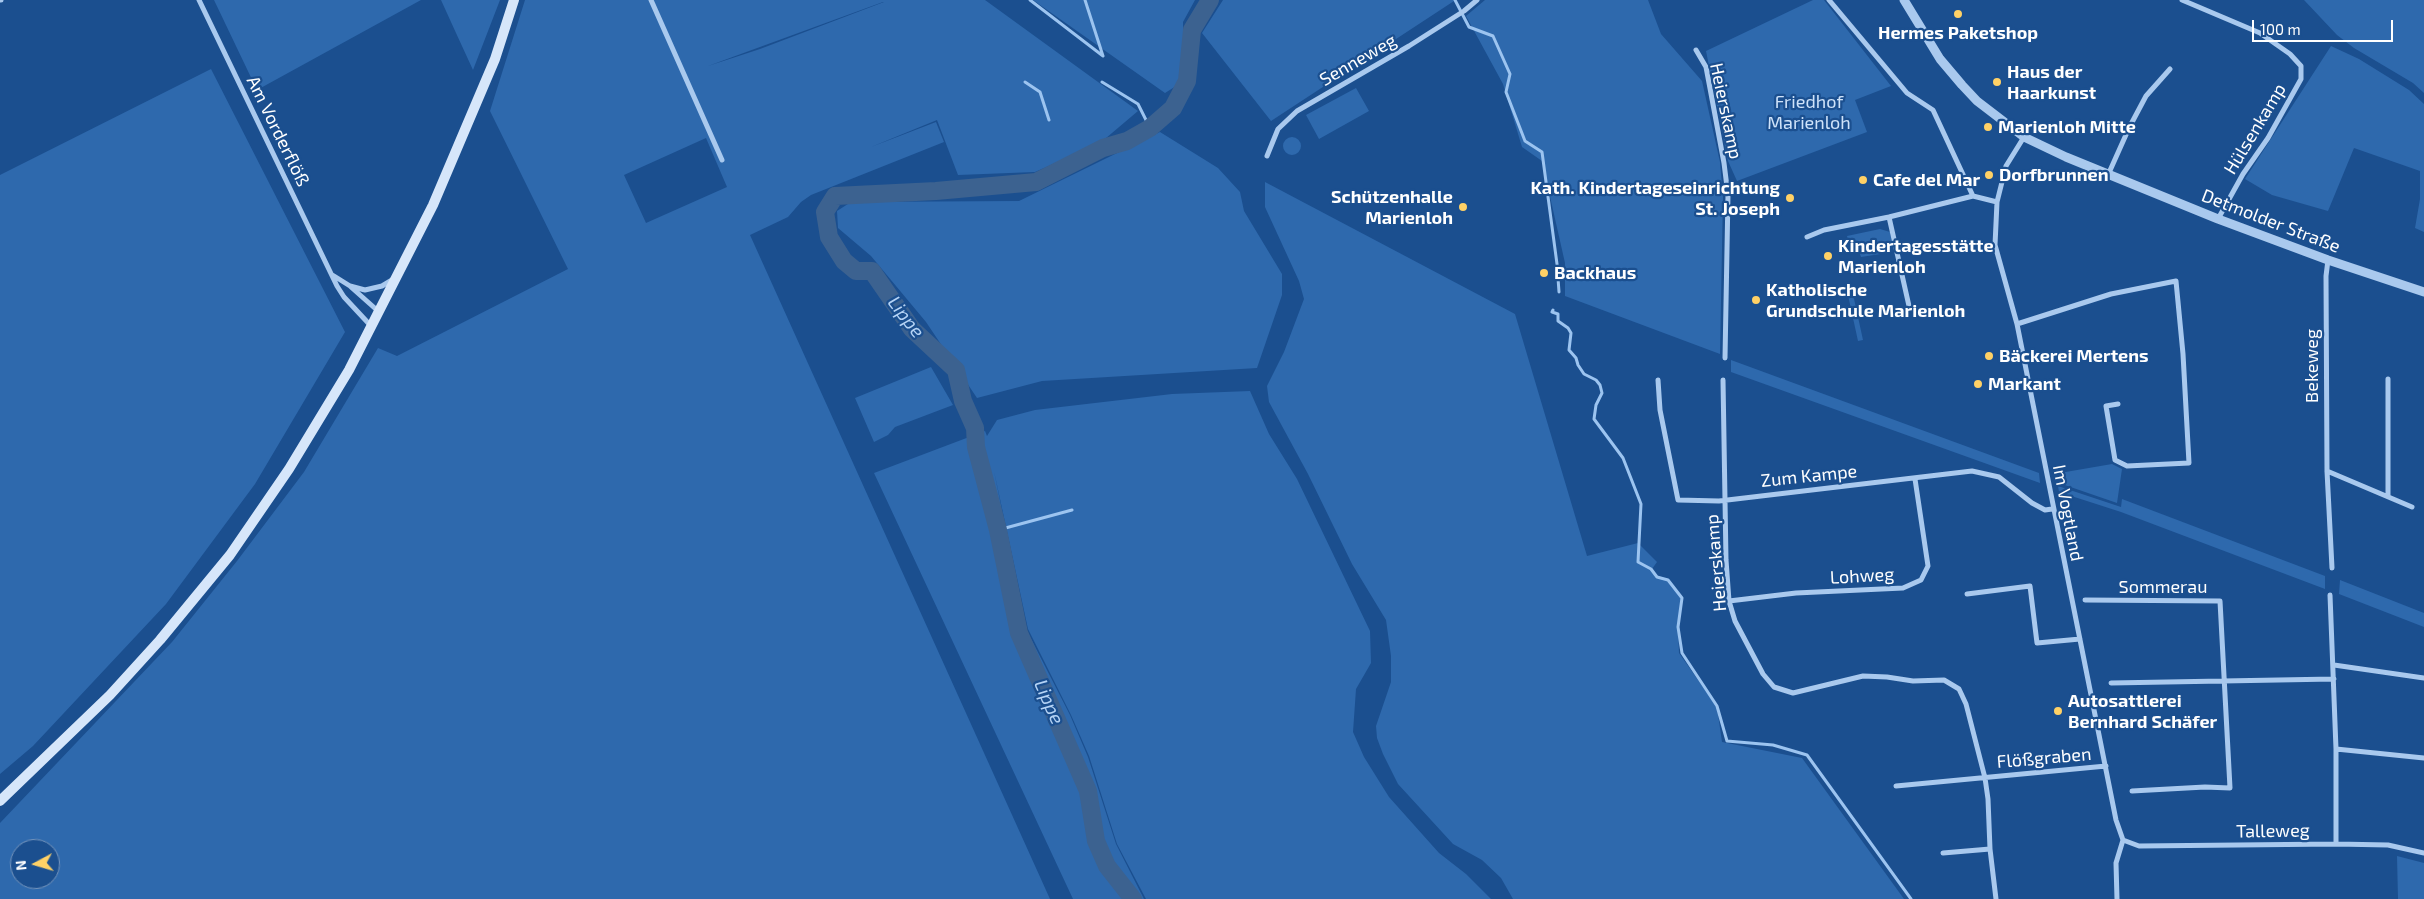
<!DOCTYPE html>
<meta charset="utf-8">
<style>
body{margin:0}
#map{position:relative;width:2424px;height:899px;overflow:hidden;background:#1b4f8f;font-family:"Exo 2",sans-serif}
canvas{display:block}
.north{position:absolute;left:10px;top:839px;width:50px;height:50px;box-sizing:border-box;background:#1b4f8f;border:1px solid #7695bc;border-radius:50%;rotate:264deg;font-size:14px;font-weight:700;line-height:20px;text-align:center;color:#fff}
.north::after{content:'';display:block;margin:auto;width:18px;height:22px;background:#ffd166;clip-path:polygon(50% 0,100% 100%,50% 72%,0 100%)}
.scale{position:absolute;left:2252px;top:20px;width:141px;height:22px;box-sizing:border-box;border:2px solid #fff;border-top:0;padding-left:6px;font-size:15px;line-height:18px;white-space:nowrap;color:#fff;-webkit-text-stroke:4px #1b4f8f;paint-order:stroke}
</style>
<div id="map">
<canvas width="2424" height="899"></canvas>
<div class="north">N</div>
<div class="scale">100 m</div>
</div>
<script>
const ctx = document.querySelector('canvas').getContext('2d');
ctx.lineJoin = 'round';
function paint(path, color) {
  ctx.fillStyle = color;
  ctx.fill(path, 'evenodd');
}
function toPath(rows) {
  const path = new Path2D();
  for (const r of rows) {
    if (r.length === 3) {
      path.moveTo(r[0] + r[2], r[1]);
      path.arc(r[0], r[1], r[2], 0, 2 * Math.PI);
      continue;
    }
    path.moveTo(r[0], r[1]);
    for (let i = 2; i < r.length; i += 2) path.lineTo(r[i], r[i + 1]);
  }
  return path;
}
function trace(path, color, width, dash) {
  ctx.strokeStyle = color;
  ctx.lineWidth = width;
  ctx.lineCap = dash ? 'butt' : 'round';
  ctx.setLineDash(dash || []);
  ctx.stroke(path);
}
function label(font, color, halo, rows, align = 'center') {
  ctx.font = font + ' "Exo 2",sans-serif';
  ctx.lineWidth = 4.5;
  ctx.setLineDash([]);
  ctx.textBaseline = 'middle';
  ctx.strokeStyle = halo;
  ctx.fillStyle = color;
  for (const [text, x, y, turn = 0] of rows) {
    ctx.save();
    ctx.translate(x, y);
    ctx.rotate((+turn || 0) * Math.PI / 180);
    ctx.textAlign = isNaN(turn) ? turn : align;
    if (halo) ctx.strokeText(text, 0, 0);
    ctx.fillText(text, 0, 0);
    ctx.restore();
  }
}
paint(toPath([
 [214,0,421,0,257,90],
 [441,0,500,0,473,70,456,33],
 [525,0,985,0,1138,111,1099,144,1035,172,958,175,937,120,871,147,936,122,944,142,811,195,801,202,788,217,750,235,1050,899,0,899,0,823,172,642,237,561,304,472,378,348,397,356,568,269,490,111],
 [884,2,760,49,708,66,883,2],
 [706,138,727,187,646,223,624,175],
 [20,849,50,849,50,879,20,879],
 [1033,0,1195,0,1183,22,1184,81,1165,93],
 [1223,0,1454,0,1454,1,1271,121,1202,33],
 [1485,0,1648,0,1661,34,1702,81,1720,162,1723,196,1720,354,1565,296,1565,263,1542,161,1522,147,1503,84,1466,16],
 [1813,0,1824,0,1891,86,1855,100,1867,132,1737,181,1728,161,1706,51],
 [2304,0,2424,0,2424,93,2413,83,2354,48,2337,35],
 [2331,46,2359,59,2409,90,2424,104,2424,232,2415,228,2420,199,2420,171,2354,148,2328,211,2272,195,2245,179],
 [211,69,345,332,255,484,166,604,33,746,0,774,0,175],
 [1356,88,1369,111,1319,139,1306,115],
 [1160,132,1218,168,1240,192,1244,211,1282,274,1282,295,1257,368,1042,381,977,398,926,322,871,256,838,228,837,211,851,202,1019,201],
 [1292,146,9],
 [1265,182,1515,314,1587,556,1638,543,1657,562,1652,569,1657,576,1669,579,1682,598,1678,627,1679,653,1717,707,1722,742,1802,758,1904,899,1513,899,1501,878,1482,860,1453,844,1398,784,1383,754,1377,738,1376,726,1391,682,1391,656,1386,620,1352,564,1308,474,1269,402,1267,386,1284,352,1304,299,1299,281,1265,207],
 [1880,229,1890,232,1892,243,1886,244,1887,253,1861,257,1859,251,1851,252,1847,236],
 [1851,285,1863,340,1858,341,1846,286],
 [1731,360,2039,473,2040,483,1731,372],
 [931,367,953,405,895,427,888,435,874,442,855,398],
 [1250,391,1269,434,1297,479,1370,631,1371,663,1356,689,1353,732,1364,757,1389,797,1439,853,1466,874,1491,899,1146,899,1117,844,1089,756,1071,715,1028,629,994,471,1026,629,1070,715,1088,757,1116,844,1144,899,1073,899,874,473,985,431,987,436,997,420,1035,410,1172,394],
 [2112,464,2122,469,2117,503,2056,482,2054,474],
 [2058,486,2121,507,2122,499,2325,576,2325,589,2121,512,2059,492],
 [2340,580,2424,613,2424,627,2339,594],
 [2397,856,2424,863,2424,899,2398,899]
]), '#2e69ad');
trace(toPath([
 [1030,0,1103,56],
 [1085,0,1103,56],
 [1455,0,1469,27,1493,36,1510,74,1506,92,1525,141,1542,152,1557,264,1559,292],
 [1025,82,1040,92,1049,120],
 [1102,82,1138,104,1150,128],
 [1553,310,1552,312,1558,314,1558,321,1568,328,1571,333,1569,350,1576,358,1578,365,1584,374,1596,380,1600,385,1602,393,1596,405,1594,419,1623,458,1641,504,1638,562,1651,569,1657,577,1668,580,1682,598,1678,627,1682,653,1717,706,1727,741,1773,745,1807,755,1911,899],
 [998,530,1072,510]
]), '#9cc4f0', 3);
trace(toPath([
 [1133,899,1107,866,1096,841,1088,791,1019,633,998,530,976,447,975,428,963,401,956,370,912,329,872,271,856,271,844,261,829,237,825,212,835,196,936,191,1036,182,1103,148,1127,141,1150,128,1173,108,1187,81,1192,30,1210,0]
]), '#3c6290', 18);
trace(toPath([
 [0,0,1,0],
 [199,0,337,286,344,297,371,326],
 [651,0,722,160],
 [1829,0,1907,93,1933,110,1973,196],
 [2182,0,2260,33,2290,54,2301,66,2301,79,2268,138,2243,174,2218,219],
 [1696,50,1706,67,1724,163,1728,195,1725,358],
 [2024,137,2006,166,1997,202,1995,245,2017,324,2116,820,2123,840,2116,863,2117,899],
 [1267,156,1278,129,1297,111,1409,46,1464,11,1477,0],
 [2108,175,2129,128,2146,96,2170,69],
 [1889,217,1909,306],
 [1807,237,1824,230,1889,217,1973,196,1997,202],
 [2328,260,2326,276,2327,471,2332,568],
 [334,276,350,286,365,290,382,286,392,280],
 [351,287,378,311],
 [2017,324,2111,294,2176,281,2183,354,2189,463,2127,466,2115,460,2106,406,2118,404],
 [1658,380,1660,410,1678,500,1719,501,1972,471,1999,477,2032,503,2045,510,2052,509],
 [1723,380,1726,560,1729,601,1735,621,1763,674,1774,687,1793,693,1863,676,1887,677,1913,681,1944,680,1959,689,1966,704,1985,778,1988,799,1990,849,1996,899],
 [2327,471,2412,507],
 [2388,496,2388,379],
 [1967,594,2030,586,2037,643,2080,639],
 [2330,595,2336,749,2336,844],
 [2085,600,2220,601,2230,788,2205,787,2132,791],
 [1729,601,1796,593,1903,588,1921,580,1928,566,1915,479],
 [2334,665,2424,678],
 [2111,683,2334,679],
 [2336,749,2424,758],
 [1896,786,2106,766],
 [2123,840,2139,846,2336,844,2388,845,2424,853],
 [1943,853,1990,849]
]), '#a9c9ee', 5);
trace(toPath([
 [1904,0,1940,59,1962,85,1977,101,2024,137,2066,157,2218,219,2328,260,2424,292]
]), '#a9c9ee', 9);
trace(toPath([
 [0,801,110,695,160,640,230,555,289,469,349,370,433,205,495,59,514,0]
]), '#d6e6fa', 10);
for (const [x, y, r, color] of [
 [1958,14,5,"#ffd166"],
 [1997,82,5,"#ffd166"],
 [1988,127,5,"#ffd166"],
 [1989,175,5,"#ffd166"],
 [1863,180,5,"#ffd166"],
 [1790,198,5,"#ffd166"],
 [1463,207,5,"#ffd166"],
 [1828,256,5,"#ffd166"],
 [1544,273,5,"#ffd166"],
 [1756,300,5,"#ffd166"],
 [1989,356,5,"#ffd166"],
 [1978,384,5,"#ffd166"],
 [2058,711,5,"#ffd166"]
]) {
  const dot = new Path2D();
  dot.arc(x, y, r, 0, 2 * Math.PI);
  ctx.fillStyle = color;
  ctx.fill(dot);
  trace(dot, '#1b4f8f', 2);
}
label('bold 18px', '#fff', '#1b4f8f', [
 ["Hermes Paketshop",1958,33,"center"],
 ["Haus der",2007,72],
 ["Haarkunst",2007,93],
 ["Marienloh Mitte",1998,127],
 ["Dorfbrunnen",1999,175],
 ["Cafe del Mar",1873,180],
 ["Kath. Kindertageseinrichtung",1780,188,"right"],
 ["St. Joseph",1780,209,"right"],
 ["Schützenhalle",1453,197,"right"],
 ["Marienloh",1453,218,"right"],
 ["Kindertagesstätte",1838,246],
 ["Marienloh",1838,267],
 ["Backhaus",1554,273],
 ["Katholische",1766,290],
 ["Grundschule Marienloh",1766,311],
 ["Bäckerei Mertens",1999,356],
 ["Markant",1988,384],
 ["Autosattlerei",2068,701],
 ["Bernhard Schäfer",2068,722]
], 'left');
label('18px', '#fff', '#1b4f8f', [
 ["Senneweg",1358,60,-30],
 ["Heierskamp",1726,111,78],
 ["Hülsenkamp",2255,129,-59],
 ["Am Vorderflöß",278,131,64],
 ["Detmolder Straße",2271,221,21],
 ["Bekeweg",2312,366,-90],
 ["Zum Kampe",1809,476,-6],
 ["Im Vogtland",2068,513,79],
 ["Heierskamp",1716,563,-95],
 ["Lohweg",1862,576,-3],
 ["Sommerau",2163,587],
 ["Flößgraben",2044,758,-5],
 ["Talleweg",2273,831,-1]
]);
label('18px', '#cfe3fa', '#1b4f8f', [
 ["Friedhof",1809,102],
 ["Marienloh",1809,123]
]);
label('italic 19px', '#b5d3f5', '#1b4f8f', [
 ["Lippe",906,317,52],
 ["Lippe",1049,702,66]
]);
</script>
